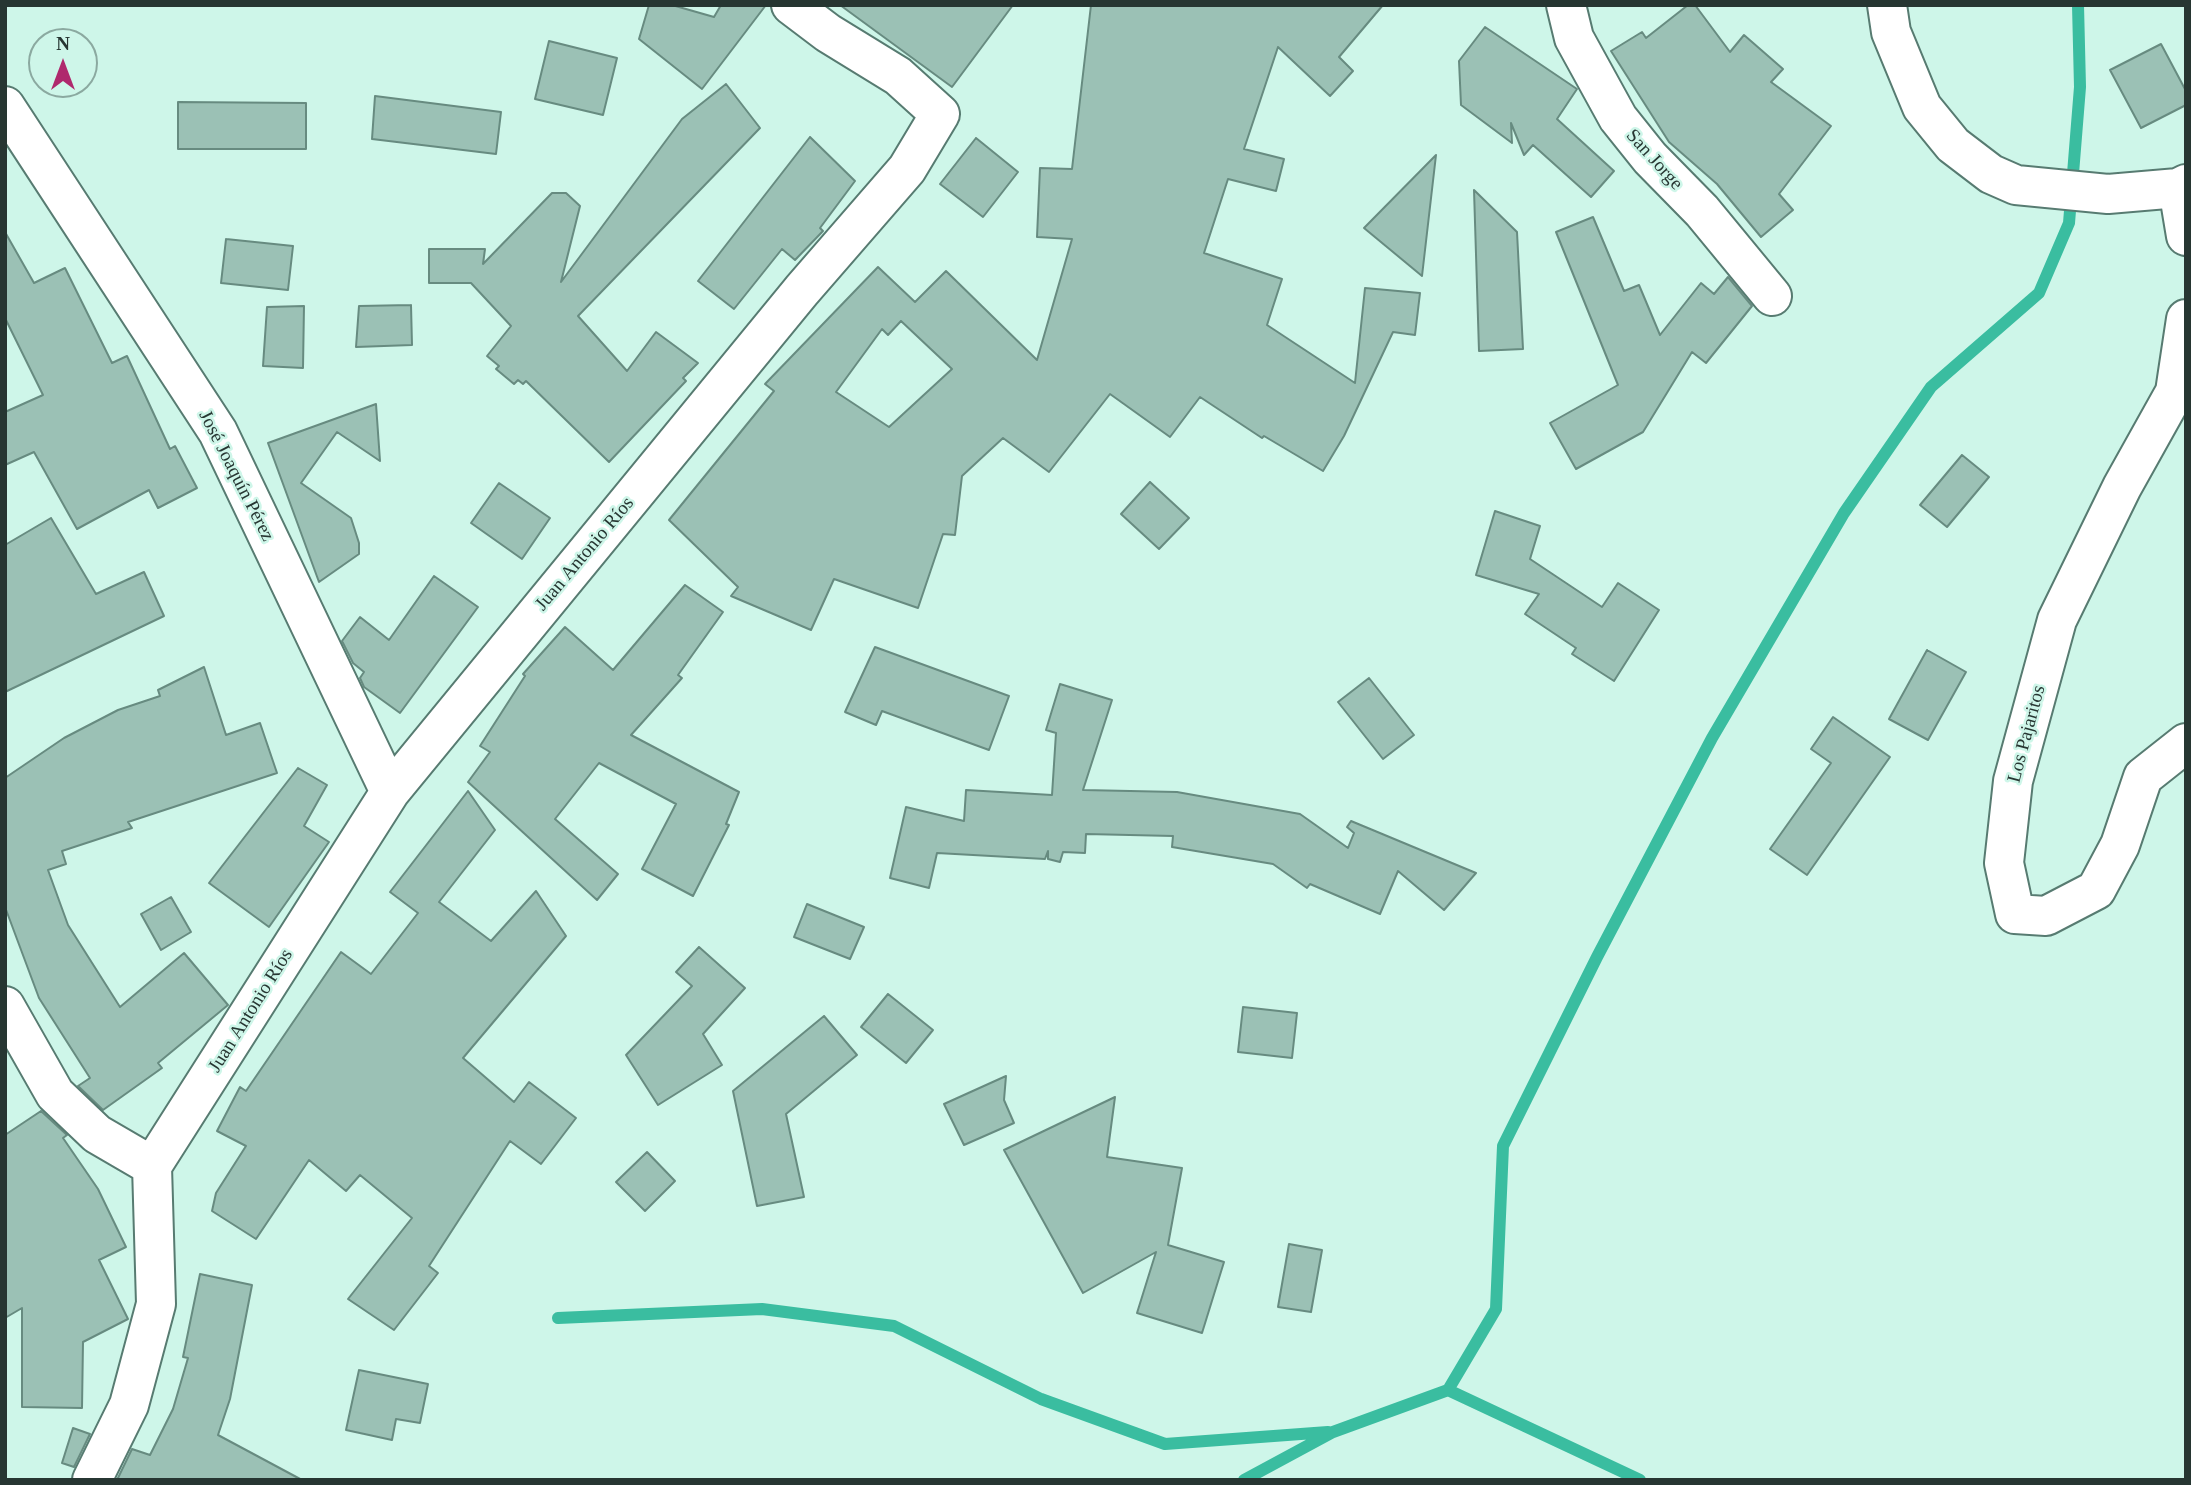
<!DOCTYPE html>
<meta charset="utf-8">
<style>
body{margin:0}
#map{position:relative;width:2191px;height:1485px;overflow:hidden;background:#cef6e9;font-family:Georgia,serif}
canvas{display:block}
.frame{position:absolute;inset:0;border:7px solid #273632;pointer-events:none}
.north{position:absolute;left:28px;top:28px;width:70px;height:70px;box-sizing:border-box;background:#cef6e9;border:2px solid #8ba9a0;border-radius:50%;rotate:0deg;font-size:19px;font-weight:700;line-height:28px;text-align:center;color:#273632}
.north::after{content:'';display:block;margin:auto;width:24px;height:32px;background:#af296d;clip-path:polygon(50% 0,100% 100%,50% 72%,0 100%)}
</style>
<div id="map">
<canvas width="2191" height="1485"></canvas>
<div class="frame"></div>
<div class="north">N</div>
</div>
<script>
const ctx = document.querySelector('canvas').getContext('2d');
ctx.lineJoin = 'round';
function toPath(rows) {
  const path = new Path2D();
  for (const r of rows) {
    path.moveTo(r[0], r[1]);
    for (let i = 2; i < r.length; i += 2) path.lineTo(r[i], r[i + 1]);
  }
  return path;
}
function trace(path, color, width, dash) {
  ctx.strokeStyle = color;
  ctx.lineWidth = width;
  ctx.lineCap = dash ? 'butt' : 'round';
  ctx.setLineDash(dash || []);
  ctx.stroke(path);
}
function paint(path, color) {
  ctx.fillStyle = color;
  ctx.fill(path, 'evenodd');
}
function label(font, color, halo, rows, align = 'center') {
  ctx.font = font + ' Georgia,serif';
  ctx.lineWidth = 5;
  ctx.setLineDash([]);
  ctx.textBaseline = 'middle';
  ctx.strokeStyle = halo;
  ctx.fillStyle = color;
  for (const [text, x, y, turn = 0] of rows) {
    ctx.save();
    ctx.translate(x, y);
    ctx.rotate((+turn || 0) * Math.PI / 180);
    ctx.textAlign = isNaN(turn) ? turn : align;
    if (halo) ctx.strokeText(text, 0, 0);
    ctx.fillText(text, 0, 0);
    ctx.restore();
  }
}
trace(toPath([
 [558,1318,762,1309,894,1326,1041,1399,1165,1444,1328,1432],
 [1448,1390,1640,1480],
 [1244,1480,1333,1432,1448,1390,1496,1309,1503,1146,1597,957,1712,738,1844,513,1931,387,2039,293,2069,223,2080,87,2078,5]
]), '#3abda0', 12);
const building = toPath([
 [649,5,672,5,714,17,721,5,766,5,702,89,639,39,649,5],
 [840,5,1013,5,952,87,840,5],
 [1091,5,1383,5,1339,57,1353,71,1330,96,1278,47,1244,149,1284,159,1276,191,1228,179,1204,253,1282,279,1267,325,1355,383,1365,288,1420,293,1415,335,1393,332,1344,436,1323,471,1264,436,1262,438,1200,397,1170,437,1110,394,1049,472,1003,438,962,476,955,535,943,534,918,608,834,579,811,630,731,596,738,587,669,520,774,391,765,384,878,267,915,302,946,271,1037,360,1072,239,1037,237,1040,168,1072,169,1091,5],
 [901,321,952,369,889,427,836,392,882,329,888,335,901,321],
 [1688,5,1695,5,1730,52,1744,35,1783,69,1771,82,1831,126,1779,194,1793,210,1761,237,1717,184,1669,142,1611,51,1642,32,1646,38,1688,5],
 [1485,27,1577,89,1557,119,1614,171,1591,197,1533,145,1524,155,1511,123,1512,143,1461,105,1459,61,1485,27],
 [549,41,617,58,603,115,535,99,549,41],
 [2161,44,2186,91,2186,105,2141,128,2110,70,2161,44],
 [726,84,760,128,578,316,627,371,656,332,698,363,683,378,686,381,609,462,526,381,523,384,518,380,514,384,496,369,499,366,487,356,511,326,471,283,429,283,429,249,485,249,483,264,552,193,566,193,580,206,561,282,682,119,726,84],
 [375,96,501,112,496,154,372,139,375,96],
 [178,102,306,103,306,149,178,149,178,102],
 [810,137,855,181,820,228,823,231,795,260,782,249,734,309,698,281,810,137],
 [976,138,1018,172,983,217,940,184,976,138],
 [1436,155,1422,276,1364,228,1436,155],
 [1474,190,1517,232,1523,349,1479,351,1474,190],
 [1593,217,1624,291,1639,285,1660,335,1701,283,1714,294,1728,277,1752,306,1706,363,1692,352,1643,432,1576,469,1550,423,1618,385,1556,232,1593,217],
 [5,232,34,283,65,268,112,363,127,356,170,449,175,446,197,488,158,508,149,490,77,529,34,452,5,465,5,412,43,395,5,318,5,232],
 [226,239,293,246,288,290,221,283,226,239],
 [411,305,412,345,356,347,359,306,411,305],
 [304,306,303,368,263,366,267,307,304,306],
 [376,404,380,461,337,432,301,483,351,518,359,543,359,554,319,582,268,443,376,404],
 [1962,455,1989,477,1947,527,1920,505,1962,455],
 [1150,482,1189,518,1159,549,1121,514,1150,482],
 [499,483,550,518,522,559,471,523,499,483],
 [1495,511,1540,526,1530,559,1602,607,1618,583,1659,610,1614,681,1572,654,1576,648,1525,614,1539,594,1476,575,1495,511],
 [51,518,96,594,144,572,164,616,5,692,5,545,51,518],
 [434,576,478,607,400,713,364,687,360,678,364,672,353,663,342,641,360,617,389,640,434,576],
 [685,585,723,612,678,675,682,678,631,735,739,792,726,824,729,825,693,896,642,869,676,804,599,763,555,819,618,874,597,900,468,782,490,752,480,746,525,676,523,674,565,627,613,670,685,585],
 [875,647,1009,696,989,750,882,711,876,725,845,712,875,647],
 [1927,650,1966,672,1928,740,1889,719,1927,650],
 [204,667,226,735,260,723,277,773,128,822,132,828,62,851,66,864,48,870,68,925,120,1007,184,953,228,1005,158,1063,162,1068,103,1110,78,1086,90,1078,39,998,5,907,5,778,64,738,118,710,160,696,158,690,204,667],
 [1369,678,1414,735,1383,759,1338,702,1369,678],
 [1060,684,1112,700,1083,790,1177,792,1300,814,1348,848,1354,833,1347,827,1351,821,1476,873,1444,910,1398,871,1380,914,1310,884,1307,888,1273,864,1172,847,1173,836,1086,834,1085,853,1063,852,1060,862,1048,859,1048,851,1045,859,937,853,929,888,890,878,906,807,964,821,966,790,1052,795,1056,733,1046,730,1060,684],
 [1833,717,1890,757,1807,875,1770,849,1831,763,1811,749,1833,717],
 [298,768,327,785,304,826,329,842,269,927,209,883,298,768],
 [468,791,495,830,439,902,491,941,536,891,566,936,463,1058,514,1102,529,1082,576,1118,541,1164,510,1141,429,1266,438,1273,394,1330,348,1299,412,1218,360,1175,346,1191,309,1160,256,1239,212,1211,216,1193,246,1146,217,1131,240,1087,246,1091,341,952,371,974,418,913,390,892,468,791],
 [171,897,191,932,161,950,141,914,171,897],
 [807,904,864,927,850,959,794,937,807,904],
 [699,947,745,988,703,1034,722,1065,658,1105,626,1055,692,986,676,972,699,947],
 [888,994,933,1030,906,1063,861,1027,888,994],
 [1243,1007,1297,1013,1292,1058,1238,1052,1243,1007],
 [824,1016,857,1055,786,1114,804,1197,757,1206,733,1091,824,1016],
 [1006,1076,1004,1100,1014,1123,964,1145,944,1104,1006,1076],
 [1115,1097,1107,1157,1182,1168,1168,1245,1224,1262,1202,1333,1137,1313,1156,1252,1083,1293,1004,1150,1115,1097],
 [41,1111,67,1135,63,1138,98,1189,126,1247,99,1260,128,1319,83,1342,82,1408,22,1407,22,1308,5,1318,5,1135,41,1111],
 [647,1152,675,1181,645,1211,616,1182,647,1152],
 [1289,1244,1322,1250,1311,1312,1278,1307,1289,1244],
 [200,1274,252,1285,230,1399,218,1435,302,1480,117,1480,132,1449,150,1455,173,1409,188,1358,183,1357,200,1274],
 [359,1370,428,1384,420,1423,396,1419,392,1440,346,1430,359,1370],
 [73,1428,90,1434,74,1467,62,1463,73,1428]
]);
paint(building, '#9bc1b5');
trace(building, '#678b80', 2);
const minor = toPath([
 [1566,5,1574,38,1618,118,1650,158,1702,211,1772,296],
 [5,106,218,432,390,792],
 [2178,188,2186,236],
 [2186,319,2175,392,2122,487,2057,620,2013,781,2004,863,2015,914,2046,916,2096,890,2120,845,2143,777,2186,743],
 [5,1006,55,1094,97,1134,152,1166],
 [152,1166,390,792,802,290,907,169,940,114,898,76,828,33,791,5],
 [92,1480,129,1405,156,1304,152,1166]
]);
const tertiary = toPath([
 [1887,5,1891,32,1922,107,1953,145,1991,174,2016,185,2108,194,2178,188,2186,184]
]);
trace(minor, '#577b71', 42);
trace(tertiary, '#577b71', 42);
trace(minor, '#fff', 38);
trace(tertiary, '#fff', 38);
label('19px', '#273632', '#cef6e9', [
 ["San Jorge",1654,160,48],
 ["José Joaquín Pérez",236,476,63],
 ["Juan Antonio Ríos",585,554,-50],
 ["Los Pajaritos",2027,734,-75],
 ["Juan Antonio Ríos",251,1011,-58]
]);
</script>
